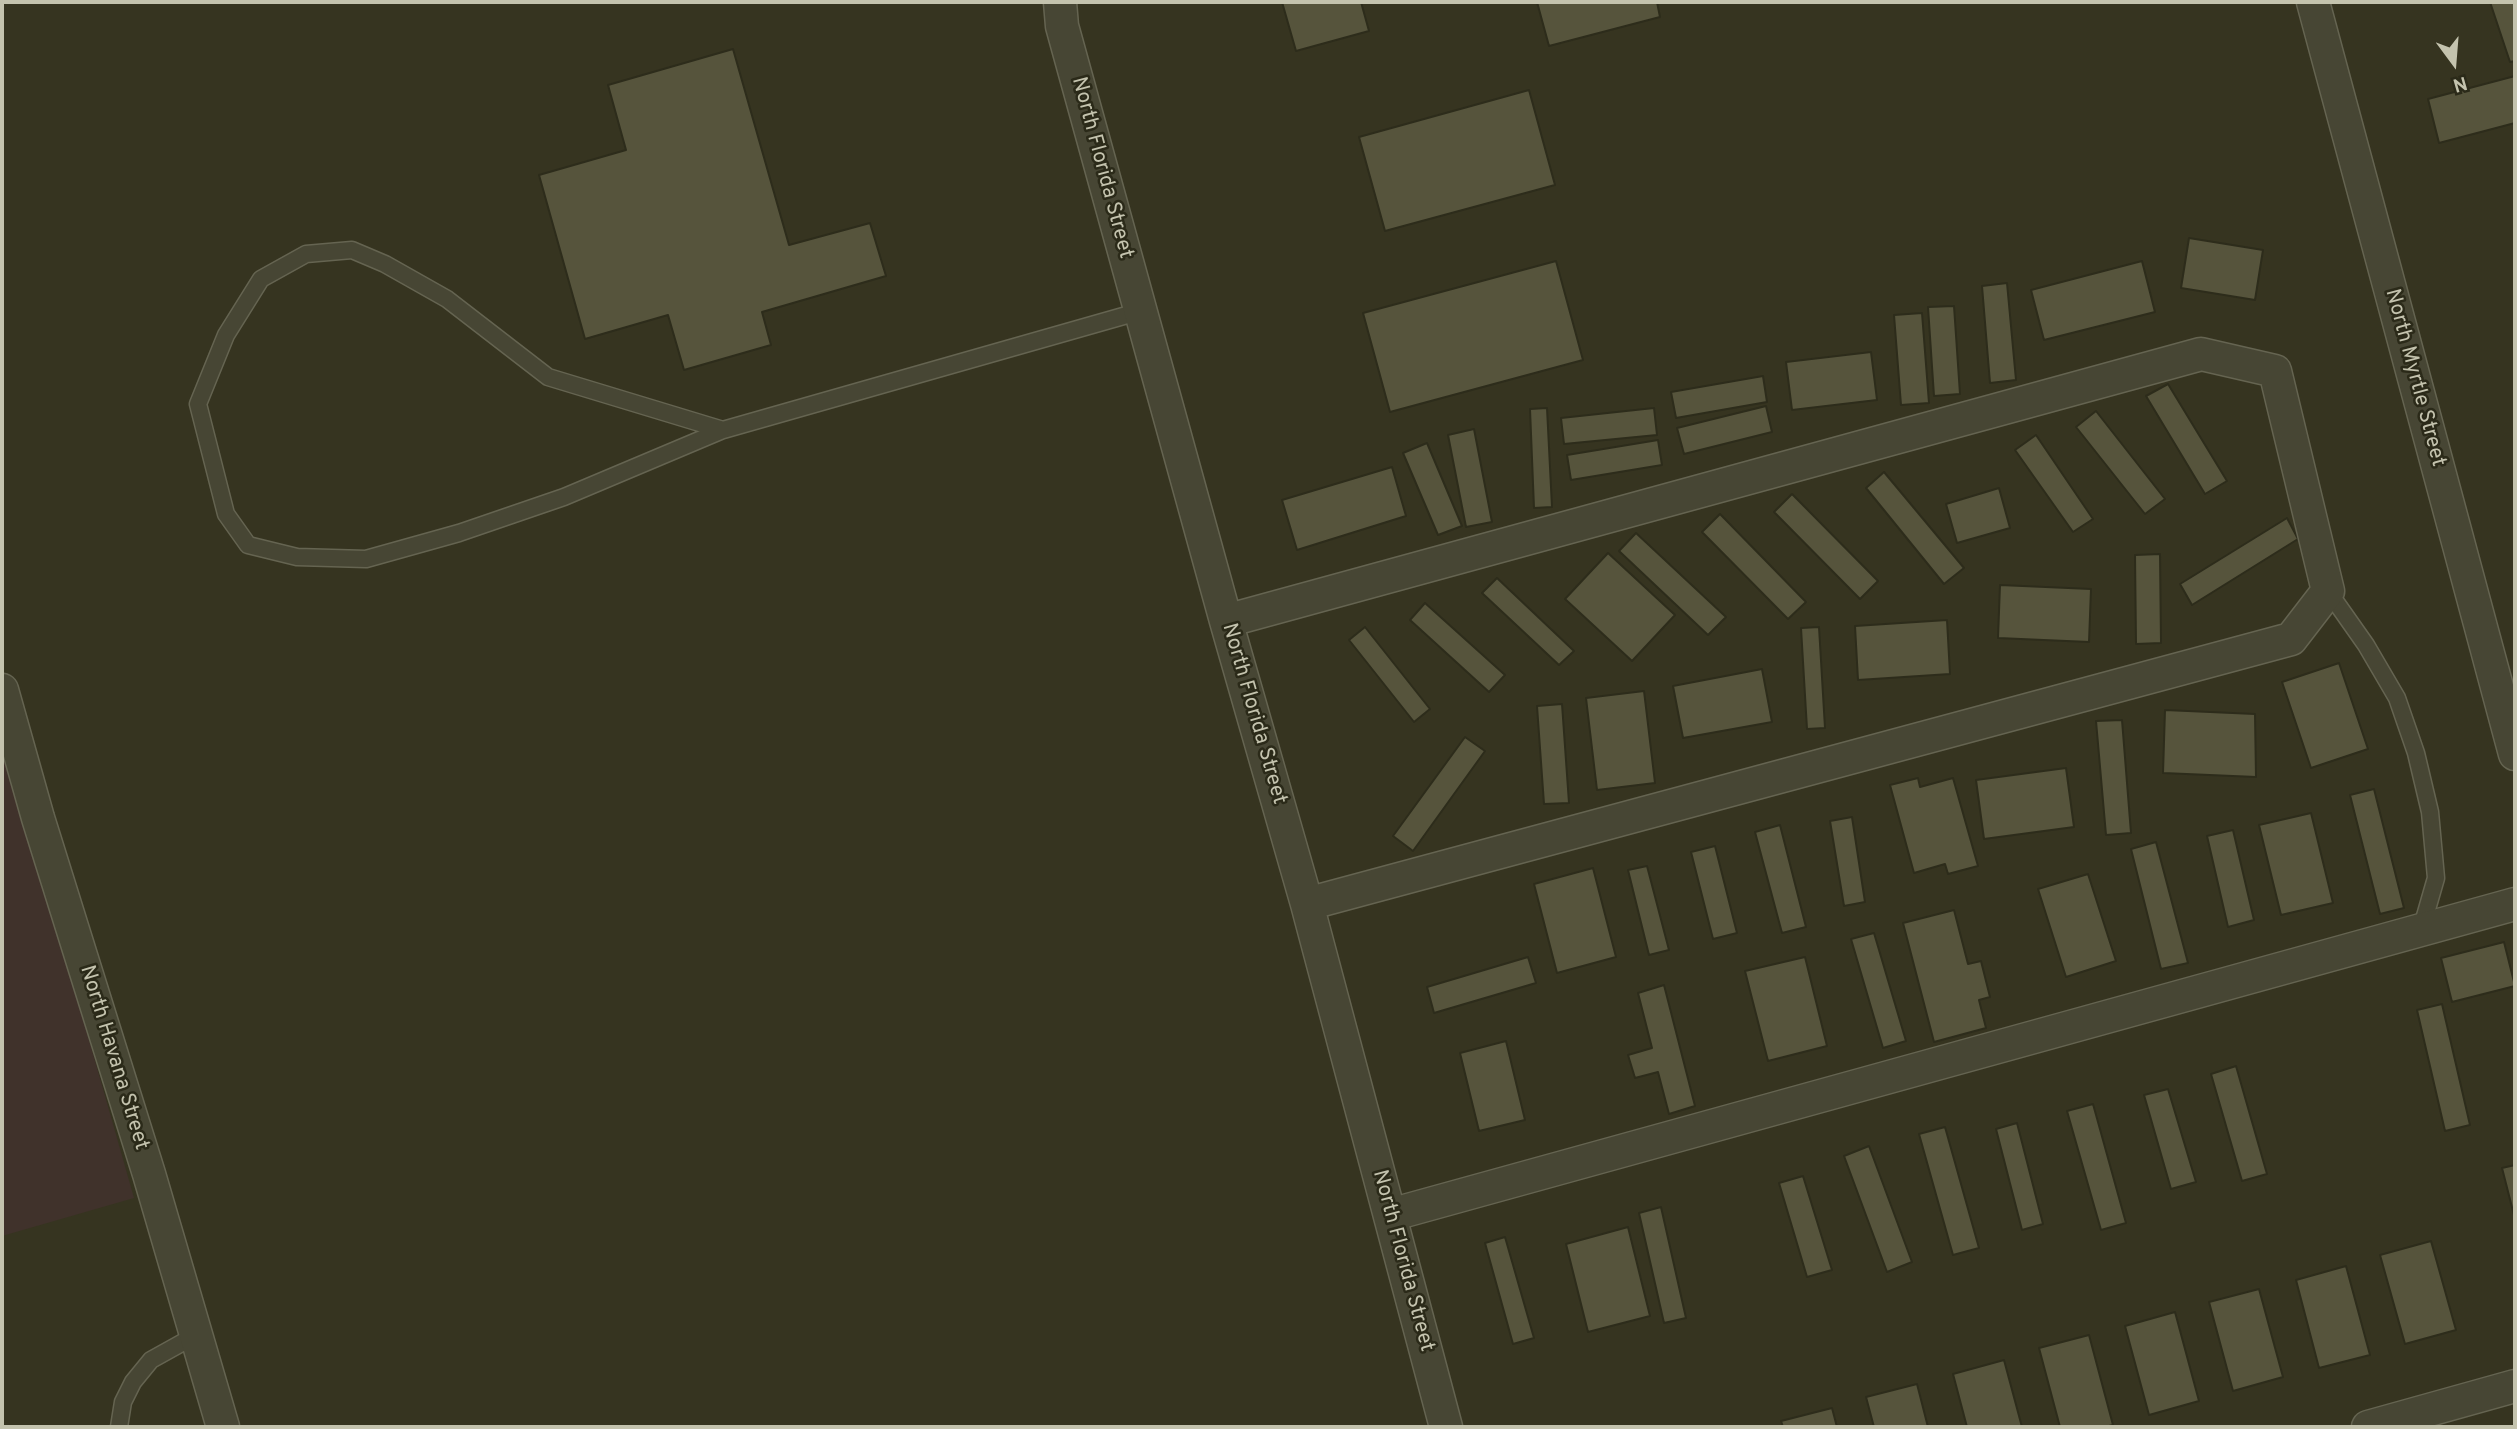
<!DOCTYPE html>
<style>
body{margin:0}
#map{position:relative;width:2517px;height:1429px;overflow:hidden;background:#363420;font-family:Overpass,sans-serif}
canvas{display:block}
.frame{position:absolute;inset:0;border:4px solid #c4c3ae;pointer-events:none}
.north{position:absolute;left:2419px;top:28px;width:70px;height:70px;-webkit-text-stroke:5px #2b2a19;paint-order:stroke;rotate:164deg;font-size:19px;font-weight:700;line-height:28px;text-align:center;color:#c4c3ae}
.north::after{content:'';display:block;margin:auto;width:24px;height:32px;background:#c4c3ae;clip-path:polygon(50% 0,100% 100%,50% 72%,0 100%)}
</style>
<div id="map">
<canvas width="2517" height="1429"></canvas>
<div class="frame"></div>
<div class="north">N</div>
</div>
<script>
const ctx = document.querySelector('canvas').getContext('2d');
ctx.lineJoin = 'round';
function paint(path, color) {
  ctx.fillStyle = color;
  ctx.fill(path, 'evenodd');
}
function toPath(rows) {
  const path = new Path2D();
  for (const r of rows) {
    path.moveTo(r[0], r[1]);
    for (let i = 2; i < r.length; i += 2) path.lineTo(r[i], r[i + 1]);
  }
  return path;
}
function trace(path, color, width, dash) {
  ctx.strokeStyle = color;
  ctx.lineWidth = width;
  ctx.lineCap = dash ? 'butt' : 'round';
  ctx.setLineDash(dash || []);
  ctx.stroke(path);
}
function label(font, color, halo, rows, align = 'center') {
  ctx.font = font + ' Overpass,sans-serif';
  ctx.lineWidth = 5;
  ctx.setLineDash([]);
  ctx.textBaseline = 'middle';
  ctx.strokeStyle = halo;
  ctx.fillStyle = color;
  for (const [text, x, y, turn = 0] of rows) {
    ctx.save();
    ctx.translate(x, y);
    ctx.rotate((+turn || 0) * Math.PI / 180);
    ctx.textAlign = isNaN(turn) ? turn : align;
    if (halo) ctx.strokeText(text, 0, 0);
    ctx.fillText(text, 0, 0);
    ctx.restore();
  }
}
paint(toPath([
 [2,734,134,1198,2,1236]
]), '#40322b');
const building = toPath([
 [1282,2,1361,2,1369,31,1296,51,1282,2],
 [1537,2,1657,2,1660,17,1549,46,1537,2],
 [2490,2,2515,2,2515,61,2510,62,2490,2],
 [733,49,789,245,870,223,886,276,762,312,771,345,684,370,668,315,585,339,539,175,626,150,608,85,733,49],
 [2515,76,2515,123,2439,143,2428,99,2515,76],
 [1529,90,1555,185,1385,231,1359,137,1529,90],
 [2189,238,2263,250,2255,300,2181,288,2189,238],
 [1556,261,1583,360,1390,412,1363,313,1556,261],
 [2142,261,2155,312,2044,340,2031,290,2142,261],
 [2007,283,2016,380,1990,383,1982,286,2007,283],
 [1954,306,1960,394,1934,396,1928,307,1954,306],
 [1922,313,1929,403,1901,405,1894,315,1922,313],
 [1871,352,1877,400,1792,410,1786,362,1871,352],
 [1763,376,1767,402,1676,418,1671,392,1763,376],
 [2168,384,2227,481,2205,494,2146,396,2168,384],
 [1766,406,1772,432,1684,454,1677,428,1766,406],
 [1547,408,1552,507,1534,508,1530,409,1547,408],
 [1654,408,1657,435,1564,444,1561,418,1654,408],
 [2096,411,2165,499,2145,514,2076,427,2096,411],
 [1474,429,1492,522,1466,527,1448,435,1474,429],
 [2036,435,2093,519,2073,532,2015,450,2036,435],
 [1658,440,1662,465,1571,480,1567,455,1658,440],
 [1427,443,1462,526,1438,535,1403,453,1427,443],
 [1392,467,1406,516,1297,550,1282,500,1392,467],
 [1884,472,1964,568,1944,584,1866,488,1884,472],
 [1999,488,2010,528,1957,543,1946,504,1999,488],
 [1792,494,1878,581,1860,599,1774,512,1792,494],
 [1720,514,1806,602,1788,619,1702,532,1720,514],
 [2287,518,2298,539,2192,605,2180,584,2287,518],
 [1636,533,1726,617,1708,635,1619,551,1636,533],
 [1608,553,1675,615,1632,661,1565,599,1608,553],
 [2160,554,2161,643,2136,644,2135,555,2160,554],
 [1497,578,1574,651,1559,665,1482,593,1497,578],
 [2000,585,2091,589,2089,642,1998,638,2000,585],
 [1425,603,1505,675,1489,692,1410,620,1425,603],
 [1947,620,1950,674,1858,680,1855,626,1947,620],
 [1365,627,1430,709,1414,722,1349,640,1365,627],
 [1819,627,1825,728,1807,729,1801,628,1819,627],
 [2339,663,2368,749,2311,768,2282,682,2339,663],
 [1762,669,1772,722,1683,738,1673,686,1762,669],
 [1644,691,1655,783,1597,790,1586,698,1644,691],
 [1562,704,1569,803,1544,804,1537,706,1562,704],
 [2165,710,2255,714,2256,777,2163,773,2165,710],
 [2122,720,2131,833,2106,835,2096,721,2122,720],
 [1465,737,1485,751,1413,851,1393,836,1465,737],
 [2066,768,2074,827,1984,839,1976,780,2066,768],
 [1918,778,1920,787,1953,778,1978,866,1948,874,1945,864,1914,873,1890,785,1918,778],
 [2374,789,2404,908,2380,914,2350,795,2374,789],
 [2311,813,2333,903,2281,915,2259,825,2311,813],
 [1852,817,1865,902,1844,906,1830,821,1852,817],
 [1780,825,1806,927,1782,933,1755,832,1780,825],
 [2233,830,2254,920,2228,927,2207,836,2233,830],
 [2156,842,2188,963,2161,969,2131,849,2156,842],
 [1715,846,1737,933,1713,939,1691,852,1715,846],
 [1647,866,1669,950,1649,955,1628,870,1647,866],
 [1593,868,1616,957,1557,973,1534,884,1593,868],
 [2088,874,2116,961,2066,977,2038,889,2088,874],
 [1954,910,1968,964,1981,961,1990,997,1979,1000,1986,1028,1934,1042,1903,923,1954,910],
 [1874,933,1906,1041,1883,1048,1851,939,1874,933],
 [2504,942,2515,986,2452,1002,2441,958,2504,942],
 [1528,957,1536,983,1434,1013,1427,987,1528,957],
 [1805,957,1827,1046,1768,1061,1745,971,1805,957],
 [1664,985,1695,1106,1669,1114,1658,1072,1635,1078,1628,1055,1652,1048,1638,993,1664,985],
 [2442,1004,2470,1125,2445,1131,2417,1010,2442,1004],
 [1506,1041,1525,1120,1479,1131,1460,1053,1506,1041],
 [2236,1066,2267,1174,2242,1181,2211,1074,2236,1066],
 [2168,1089,2196,1182,2171,1189,2144,1095,2168,1089],
 [2093,1104,2126,1223,2101,1230,2067,1111,2093,1104],
 [2017,1123,2043,1224,2022,1230,1996,1129,2017,1123],
 [1945,1127,1979,1248,1953,1255,1919,1134,1945,1127],
 [1869,1146,1912,1262,1887,1272,1844,1156,1869,1146],
 [2515,1165,2515,1219,2502,1168,2515,1165],
 [1803,1176,1832,1270,1807,1277,1779,1183,1803,1176],
 [1661,1207,1686,1318,1664,1323,1639,1213,1661,1207],
 [1628,1227,1650,1316,1588,1332,1566,1244,1628,1227],
 [1505,1237,1534,1338,1513,1344,1485,1243,1505,1237],
 [2431,1241,2456,1330,2405,1344,2380,1255,2431,1241],
 [2346,1266,2370,1355,2319,1368,2296,1280,2346,1266],
 [2259,1289,2283,1377,2233,1391,2209,1302,2259,1289],
 [2175,1312,2199,1401,2149,1415,2125,1326,2175,1312],
 [2089,1335,2113,1425,2105,1427,2060,1427,2039,1348,2089,1335],
 [2004,1360,2022,1427,1967,1427,1953,1374,2004,1360],
 [1917,1384,1928,1427,1874,1427,1866,1397,1917,1384],
 [1832,1408,1837,1427,1783,1427,1781,1421,1832,1408]
]);
paint(building, '#56543c');
trace(building, '#2d2c1b', 2);
const service = toPath([
 [723,430,564,497,459,533,366,559,297,557,248,545,226,514,198,404,226,335,261,279,306,254,352,250,385,264,447,299,548,377,723,430,1141,311],
 [2328,591,2366,645,2397,698,2416,753,2430,812,2436,878,2421,930],
 [119,1427,123,1402,133,1382,151,1360,196,1335]
]);
const minor = toPath([
 [1060,2,1062,26,1226,621,1307,904,1446,1427],
 [2313,2,2515,754],
 [1226,621,2201,354,2275,371,2328,591,2291,639,1307,904],
 [2,690,38,818,149,1174,223,1427],
 [1390,1215,2515,904],
 [2368,1427,2515,1386]
]);
trace(service, '#656451', 19);
trace(minor, '#656451', 35);
trace(service, '#474634', 16);
trace(minor, '#474634', 32);
label('21px', '#c4c3ae', '#2b2a19', [
 ["North Florida Street",1101,168,75],
 ["North Myrtle Street",2414,378,75],
 ["North Florida Street",1253,714,74],
 ["North Havana Street",113,1058,73],
 ["North Florida Street",1402,1261,75]
]);
</script>
